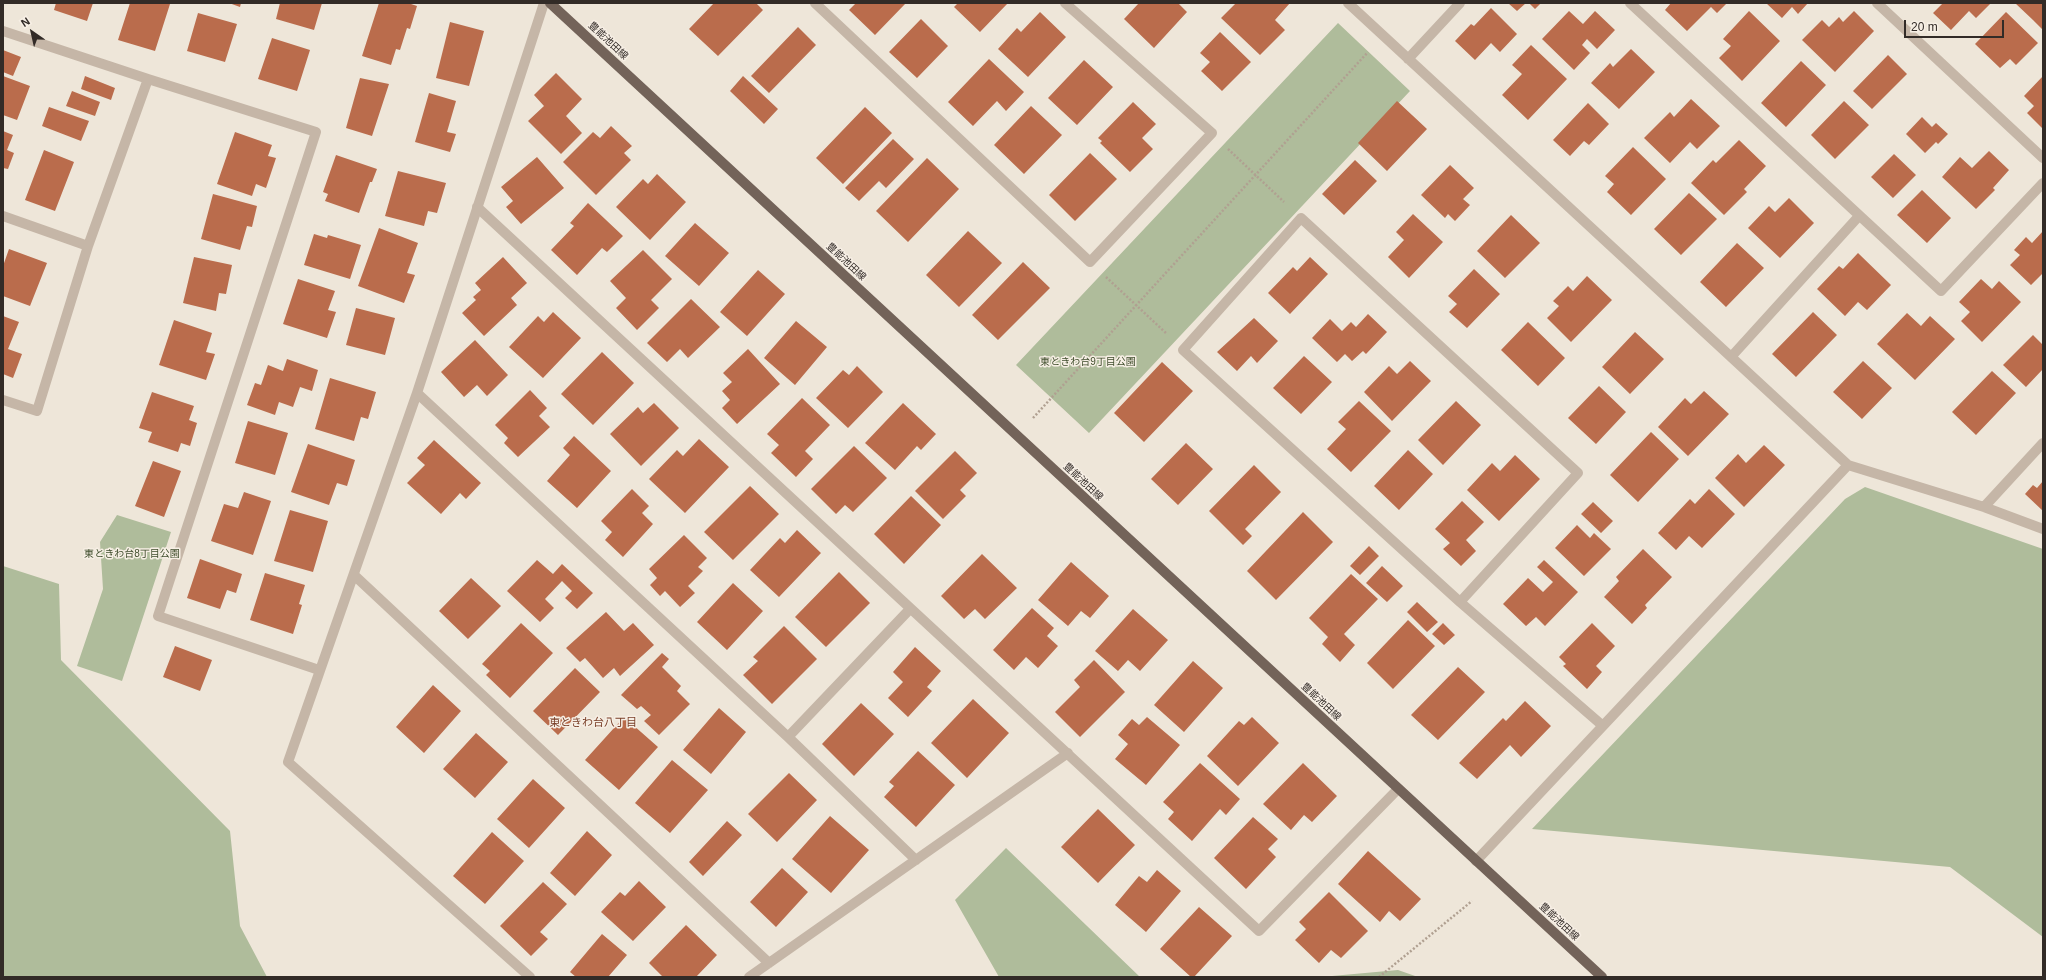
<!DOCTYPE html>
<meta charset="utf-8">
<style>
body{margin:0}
#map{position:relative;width:2046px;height:980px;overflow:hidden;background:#eee6d9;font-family:Helvetica,sans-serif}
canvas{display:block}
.frame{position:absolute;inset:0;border:4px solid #322b27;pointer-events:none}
.north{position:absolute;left:12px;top:12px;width:40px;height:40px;-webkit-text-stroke:3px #f7efe5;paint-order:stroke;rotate:326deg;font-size:11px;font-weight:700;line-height:16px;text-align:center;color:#322b27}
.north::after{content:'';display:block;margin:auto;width:14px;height:18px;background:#322b27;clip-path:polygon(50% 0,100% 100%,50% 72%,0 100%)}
.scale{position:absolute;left:1904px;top:20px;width:100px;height:18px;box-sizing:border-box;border:2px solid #322b27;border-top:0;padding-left:5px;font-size:12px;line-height:14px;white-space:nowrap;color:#322b27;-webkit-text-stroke:3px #f7efe5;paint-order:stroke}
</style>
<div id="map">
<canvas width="2046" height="980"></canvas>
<div class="frame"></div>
<div class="north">N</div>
<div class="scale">20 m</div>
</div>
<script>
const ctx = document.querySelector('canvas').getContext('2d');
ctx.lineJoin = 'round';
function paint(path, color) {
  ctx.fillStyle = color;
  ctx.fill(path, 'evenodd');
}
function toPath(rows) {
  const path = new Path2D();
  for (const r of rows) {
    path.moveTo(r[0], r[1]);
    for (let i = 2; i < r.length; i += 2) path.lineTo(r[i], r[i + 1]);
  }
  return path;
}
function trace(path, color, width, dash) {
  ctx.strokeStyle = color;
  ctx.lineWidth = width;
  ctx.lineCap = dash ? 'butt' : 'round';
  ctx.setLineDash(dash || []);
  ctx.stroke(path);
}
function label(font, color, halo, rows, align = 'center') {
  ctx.font = font + ' Helvetica,"Noto Sans JP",sans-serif';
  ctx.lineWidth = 3;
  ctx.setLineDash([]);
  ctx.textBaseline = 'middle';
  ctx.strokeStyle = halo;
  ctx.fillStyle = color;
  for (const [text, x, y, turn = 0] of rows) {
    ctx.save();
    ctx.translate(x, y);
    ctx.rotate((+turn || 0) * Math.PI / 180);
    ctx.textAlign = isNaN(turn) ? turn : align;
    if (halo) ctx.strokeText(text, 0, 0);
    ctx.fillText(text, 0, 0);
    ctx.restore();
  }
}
paint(toPath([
 [1338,23,1410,91,1089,433,1016,365],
 [1865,487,2043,549,2043,937,1950,867,1532,829,1845,499],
 [117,515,171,532,122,681,77,666,103,589,100,542],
 [3,566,59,584,61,660,230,831,240,926,267,977,3,977],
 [1006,848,1140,977,999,977,955,900],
 [1398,970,1418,977,1321,977]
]), '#afbc9b');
paint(toPath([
 [56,3,93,3,87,21,54,10],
 [130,3,170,4,155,51,118,40],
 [229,3,241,3,240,7],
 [280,3,322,3,314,30,276,19],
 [379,3,408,3,417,6,410,29,407,28,400,50,396,49,391,65,362,56],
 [714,3,756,3,763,10,718,56,689,29],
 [856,3,906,3,875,35,849,10],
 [958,3,1008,3,980,32,954,7],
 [1139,3,1178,3,1187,12,1154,48,1124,19],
 [1236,3,1290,3,1275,20,1285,30,1260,55,1221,18],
 [1508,3,1526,3,1517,11],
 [1529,3,1541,3,1535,9],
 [1671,3,1727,3,1717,13,1711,7,1687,31,1665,10],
 [1766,3,1808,3,1798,14,1792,7,1782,18],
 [1943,3,1991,3,1976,18,1969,11,1951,30,1933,13],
 [2015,3,2043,3,2043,30,2033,20],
 [1491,8,1517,34,1500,52,1491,43,1475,60,1455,41,1471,24,1474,26],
 [1569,11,1583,24,1595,11,1615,30,1597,49,1587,39,1582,45,1590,53,1574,70,1542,39],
 [1749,11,1780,41,1742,81,1719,58,1731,46,1723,39],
 [1854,11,1874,31,1835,72,1802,40,1822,20,1829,27,1839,17,1843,22],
 [1040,12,1066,37,1028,77,998,49,1017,28,1021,32],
 [2006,12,2038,43,2016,65,2010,59,2000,68,1975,44],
 [198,13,237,24,225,62,187,51],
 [921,19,948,46,917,78,889,52],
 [450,22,484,31,469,86,436,78],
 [798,27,816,45,769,93,751,76],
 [1220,32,1251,62,1222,91,1201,71,1210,62,1200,53],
 [272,38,310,50,297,91,258,79],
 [1531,45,1567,79,1528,120,1502,95,1522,74,1512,65],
 [1631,49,1655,72,1619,109,1591,83,1610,63,1613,67],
 [3,50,21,57,13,76,3,72],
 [1888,55,1907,74,1872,109,1853,91],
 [989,59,1024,92,1006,111,997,101,973,126,948,102],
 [1084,60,1113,87,1077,125,1048,98],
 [1801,61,1826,85,1786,127,1761,103],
 [556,73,582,99,566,116,582,133,561,154,528,121,544,106,534,95],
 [3,76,30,86,17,120,3,115],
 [85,76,115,88,111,100,81,89],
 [743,76,778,109,764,124,730,91],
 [2043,76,2043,129,2027,113,2034,106,2024,96],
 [360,78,389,84,372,136,346,128],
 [72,91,100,102,95,116,66,106],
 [429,93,456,101,447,132,456,134,450,152,415,142],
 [1691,99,1720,126,1697,149,1690,142,1670,163,1644,138,1670,112,1674,117],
 [1397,101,1427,129,1387,171,1358,143],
 [1844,101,1869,125,1835,159,1811,135],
 [1133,102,1156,124,1142,138,1153,149,1130,172,1100,143,1102,141,1098,138],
 [1588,103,1609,124,1589,145,1584,141,1570,156,1553,140],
 [1031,106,1062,135,1024,174,994,145],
 [49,107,89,121,81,141,42,126],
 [865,107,892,133,843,184,816,158],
 [1922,117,1932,127,1936,123,1948,134,1938,144,1936,142,1925,153,1906,134],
 [611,126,632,146,624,153,631,160,596,195,563,162,593,132,600,138],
 [3,131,13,135,7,150,14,153,8,169,3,168],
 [235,132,272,145,268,156,276,158,266,188,256,184,252,196,217,184],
 [893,139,914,159,886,188,879,181,859,201,845,188],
 [1739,140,1766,166,1744,189,1747,192,1724,215,1691,183,1713,160,1716,163],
 [1633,147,1666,179,1631,215,1607,192,1614,184,1605,176],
 [44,150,74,162,55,211,25,200],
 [1989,151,2009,170,1993,188,1995,190,1976,209,1942,177,1960,157,1972,168],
 [1090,153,1117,179,1075,221,1049,195],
 [1894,154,1916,175,1893,198,1871,177],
 [336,155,377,169,372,182,370,182,359,213,325,201,328,194,323,192],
 [537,157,564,188,521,224,506,207,513,201,501,187],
 [927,158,959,189,908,242,876,211],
 [1355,160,1377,181,1344,215,1322,194],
 [1450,165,1474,188,1463,199,1470,205,1455,221,1448,214,1445,218,1421,195],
 [398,171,446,183,437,213,428,211,424,226,385,216],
 [657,174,686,202,650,240,616,207,643,179,648,184],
 [1922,190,1951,218,1927,243,1897,215],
 [1689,193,1717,219,1681,255,1654,229],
 [213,194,257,206,252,227,247,226,240,250,201,239],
 [1789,198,1814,223,1780,258,1748,228,1769,206,1775,212],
 [588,203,623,236,607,252,602,248,577,275,551,250,574,226,570,223],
 [1413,214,1443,242,1409,278,1388,257,1404,240,1396,232],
 [1511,215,1540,243,1505,278,1477,251],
 [695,223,729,253,699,286,665,256],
 [379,228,418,243,407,273,415,275,404,303,358,286],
 [968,231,1002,263,959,307,926,275],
 [2043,231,2043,273,2031,285,2010,265,2020,255,2014,250,2026,237,2032,243],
 [314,234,327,238,328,235,361,245,350,279,304,265],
 [1737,243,1764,268,1726,307,1700,282],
 [9,249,47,263,30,306,3,296,3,266],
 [643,250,672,279,651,300,659,308,637,330,616,308,626,298,610,281],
 [1858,253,1891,285,1867,310,1858,302,1845,316,1817,289,1839,266,1843,269],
 [194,257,232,265,226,294,219,293,216,311,183,303],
 [503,257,527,283,511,298,517,305,484,336,462,313,476,300,473,297,481,290,475,283],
 [1310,257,1328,274,1290,314,1268,293,1293,267,1297,271],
 [1023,262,1050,288,998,340,972,315],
 [1474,269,1500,294,1467,328,1449,312,1457,304,1448,296],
 [758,270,785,294,747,336,720,312],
 [1587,276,1612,300,1571,342,1547,318,1559,306,1553,301,1568,286,1573,291],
 [298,279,335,291,328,310,336,312,327,338,283,324],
 [1981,279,1992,289,1999,281,2021,302,1982,342,1961,321,1970,312,1959,302],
 [691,299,720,327,688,358,680,349,667,362,647,343],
 [356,308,395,318,385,355,346,345],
 [553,312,581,338,543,378,509,347,538,316,544,322],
 [1813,312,1837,335,1796,377,1772,354],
 [1907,313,1921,326,1930,316,1955,339,1915,380,1877,344],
 [1368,314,1387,332,1366,354,1363,351,1352,361,1345,354,1337,362,1312,338,1330,319,1342,331,1351,322,1356,327],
 [3,316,19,322,8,349,22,354,13,378,3,374],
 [1254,318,1278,341,1257,363,1251,356,1237,371,1217,352],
 [174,320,212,333,206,352,215,354,206,380,159,365],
 [796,321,827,347,795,385,764,358],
 [1528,322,1565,358,1538,386,1501,350],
 [1635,332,1664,359,1630,394,1602,367],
 [2033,335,2043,345,2043,369,2026,387,2003,365],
 [475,340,508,375,487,396,477,385,464,397,441,372],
 [748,349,780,384,737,424,722,408,730,400,722,391,732,382,723,373],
 [602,352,634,383,593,425,561,394],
 [1304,356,1332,382,1301,414,1273,388],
 [287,359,318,370,312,391,300,387,293,407,279,402,275,415,247,405,255,383,261,385,268,365,283,371],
 [1410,361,1431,381,1392,421,1364,392,1389,366,1397,374],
 [1863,361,1892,388,1862,419,1833,392],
 [1162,362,1193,391,1144,442,1114,413],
 [857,366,883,392,848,428,816,398,843,370,849,375],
 [1992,371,2016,393,1976,435,1952,412],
 [330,378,376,392,368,419,361,417,354,441,315,429],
 [1599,386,1626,412,1596,444,1568,418],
 [530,390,547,408,539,416,550,427,518,457,504,443,508,438,495,425],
 [1704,391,1729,414,1688,456,1658,427,1685,398,1691,404],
 [152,392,194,406,189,420,197,423,190,446,181,443,178,452,148,442,152,432,139,428],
 [802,398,830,425,805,451,813,459,796,477,771,453,779,445,767,434],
 [1359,401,1391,431,1351,472,1327,449,1346,429,1338,422],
 [1456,401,1481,425,1443,465,1418,440],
 [654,403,679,428,641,466,610,434,638,407,643,413],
 [903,403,936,434,921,450,917,446,895,470,865,443],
 [248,421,288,433,275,475,235,463],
 [1651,432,1679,459,1638,502,1610,475],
 [574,436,611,471,577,508,547,481,570,455,563,448],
 [699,439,729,467,685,513,649,479,677,450,683,456],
 [434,440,481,483,466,499,460,493,441,514,407,483,425,465,417,458],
 [1186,443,1213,469,1178,505,1151,479],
 [308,444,355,460,347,486,337,483,329,505,291,492],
 [1764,445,1785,465,1744,507,1715,478,1738,454,1746,463],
 [854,446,887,478,853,512,845,505,836,514,811,489],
 [1408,450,1433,474,1399,510,1374,486],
 [955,451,977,473,960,490,966,496,943,519,915,491],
 [1515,455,1540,479,1499,521,1467,490,1492,463,1500,471],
 [153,461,181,471,164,517,135,506],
 [1254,465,1281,492,1245,529,1252,536,1243,545,1209,511],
 [2043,481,2043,511,2025,494,2033,485,2037,488],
 [750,486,779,514,733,560,704,532],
 [632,489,649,506,642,513,653,524,623,557,605,540,612,532,601,521],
 [1709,489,1735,514,1702,548,1689,536,1676,550,1658,533,1690,499,1695,504],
 [244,492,271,501,253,555,211,541,224,504,238,508],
 [911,496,941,525,904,564,874,534],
 [1462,501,1484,522,1466,540,1476,551,1461,566,1443,549,1450,543,1435,529],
 [1593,502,1613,521,1601,533,1581,514],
 [290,510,328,521,313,572,274,561],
 [1303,512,1333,542,1276,600,1247,571],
 [1577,525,1590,538,1594,533,1611,549,1584,576,1555,548],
 [797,530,821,553,779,597,750,570,780,538,785,543],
 [684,535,707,558,698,567,703,571,688,586,695,593,680,607,665,591,660,596,650,585,657,578,649,569],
 [1369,546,1379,556,1360,575,1350,566],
 [1643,549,1672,577,1645,605,1647,608,1632,624,1604,597,1619,581,1616,577],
 [982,554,1017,588,985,619,975,609,964,619,941,596],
 [200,559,242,574,236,593,227,590,220,609,187,598],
 [537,560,553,574,562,564,593,593,577,609,565,598,572,591,562,581,545,599,554,608,540,622,507,591],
 [1544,560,1578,592,1545,626,1536,617,1526,626,1503,604,1528,578,1543,592,1553,582,1537,567],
 [1071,562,1109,596,1090,618,1081,611,1068,626,1038,600],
 [1382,566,1403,586,1387,602,1366,583],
 [839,572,870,603,826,647,795,617],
 [265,573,305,585,299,604,302,605,293,634,250,620],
 [1351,574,1378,599,1344,634,1355,645,1340,662,1322,644,1328,637,1309,618],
 [471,578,501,606,468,639,439,611],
 [733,583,763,611,727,650,697,622],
 [1417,602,1438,622,1427,632,1407,612],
 [1032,608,1054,628,1047,636,1058,646,1038,668,1026,657,1014,670,993,650],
 [1133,609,1168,640,1140,671,1128,660,1118,671,1095,651],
 [606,612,624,631,633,623,654,645,620,676,614,668,603,678,585,658,580,662,566,648],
 [1408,620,1435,646,1393,689,1367,663],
 [521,623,553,653,510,698,486,675,490,671,482,664],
 [1443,623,1455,635,1444,645,1432,634],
 [1592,623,1615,646,1596,666,1602,672,1587,689,1563,666,1566,664,1559,657],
 [784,626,817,659,772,704,743,675,758,661,753,657],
 [175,646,212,660,200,691,163,677],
 [915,647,941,671,927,687,932,691,908,717,888,698,903,682,893,672],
 [662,653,669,659,662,667,681,686,677,691,690,704,659,735,644,721,651,715,641,706,637,709,621,695],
 [1094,660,1125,692,1080,737,1055,712,1080,687,1074,680],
 [1193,661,1223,688,1184,732,1154,705],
 [1458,667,1485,692,1438,740,1411,715],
 [575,668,600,692,558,735,533,711],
 [433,685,461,711,424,753,396,727],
 [973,699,1009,733,967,778,931,743],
 [1525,701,1551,726,1521,757,1510,745,1477,779,1459,763,1503,718,1506,721],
 [861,703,894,734,854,776,822,744],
 [719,708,746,732,711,774,683,750],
 [624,717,658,747,619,790,585,760],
 [1147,717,1180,745,1146,785,1115,759,1128,744,1118,735,1132,719,1139,725],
 [1252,717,1279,743,1238,786,1207,756,1239,721,1244,725],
 [476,733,508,762,475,798,443,769],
 [918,751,955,785,916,827,884,797,894,786,889,782],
 [672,760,708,790,670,833,635,803],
 [1200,763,1240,799,1226,815,1220,809,1192,841,1168,819,1174,812,1163,802],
 [1303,763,1337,796,1312,822,1304,815,1291,830,1263,804],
 [789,773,817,800,777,842,748,814],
 [533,779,565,808,529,848,497,819],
 [1098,809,1135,845,1098,883,1061,847],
 [830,816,869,850,831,893,792,859],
 [1253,817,1278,839,1268,849,1276,857,1246,889,1214,858],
 [727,821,742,835,703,876,689,862],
 [587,831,612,855,575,896,550,873],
 [492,832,524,861,485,904,453,876],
 [1368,851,1421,899,1400,921,1389,911,1380,922,1338,884],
 [782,868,808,892,776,927,750,902],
 [1157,870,1181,891,1146,932,1115,905,1139,876,1147,882],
 [639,881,666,907,633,941,601,912,620,892,625,896],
 [543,882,567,904,540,932,548,939,531,956,500,926],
 [1329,892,1368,931,1341,958,1331,950,1319,963,1295,940,1306,929,1299,922],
 [1199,907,1232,936,1194,977,1191,977,1160,949],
 [686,925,717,955,696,977,663,977,649,963],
 [602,934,627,955,608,977,576,977,570,972]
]), '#ba6c4c');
trace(toPath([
 [1228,149,1284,202],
 [1106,277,1167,334],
 [1033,418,1368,52],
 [1379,977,1472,901]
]), '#b0a091', 2.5, [2, 2]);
trace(toPath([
 [815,3,1090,262,1212,133,1065,3],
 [1348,3,1848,465,1984,507,2043,529],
 [1630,3,1941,291,2043,183],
 [1877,3,2043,158],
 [3,31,148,79],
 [1408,59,1460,3],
 [477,207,1259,931,1398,789],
 [3,216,88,246],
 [1731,357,1859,216],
 [417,393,788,737,916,860],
 [3,400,37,411,88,246,148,79,316,132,158,616,319,670],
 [1984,507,2043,443],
 [354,575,769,963],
 [1460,602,1578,473,1301,218,1183,350,1460,602,1603,726],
 [788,737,910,609],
 [1476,861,1848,465],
 [530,977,288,762,417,393,544,3],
 [749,977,1068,753]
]), '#c5b6a7', 10);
trace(toPath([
 [550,3,1602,977]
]), '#736359', 10);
label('10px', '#322b27', '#f7efe5', [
 ["豊能池田線",608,41,43],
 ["豊能池田線",846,262,43],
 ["豊能池田線",1083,482,43],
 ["豊能池田線",1321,702,43],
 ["豊能池田線",1559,922,43]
]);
label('10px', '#404e2d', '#f7efe5', [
 ["東ときわ台9丁目公園",1088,362],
 ["東ときわ台8丁目公園",132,554]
]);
label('11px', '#793f28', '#f7efe5', [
 ["東ときわ台八丁目",593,723]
]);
</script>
